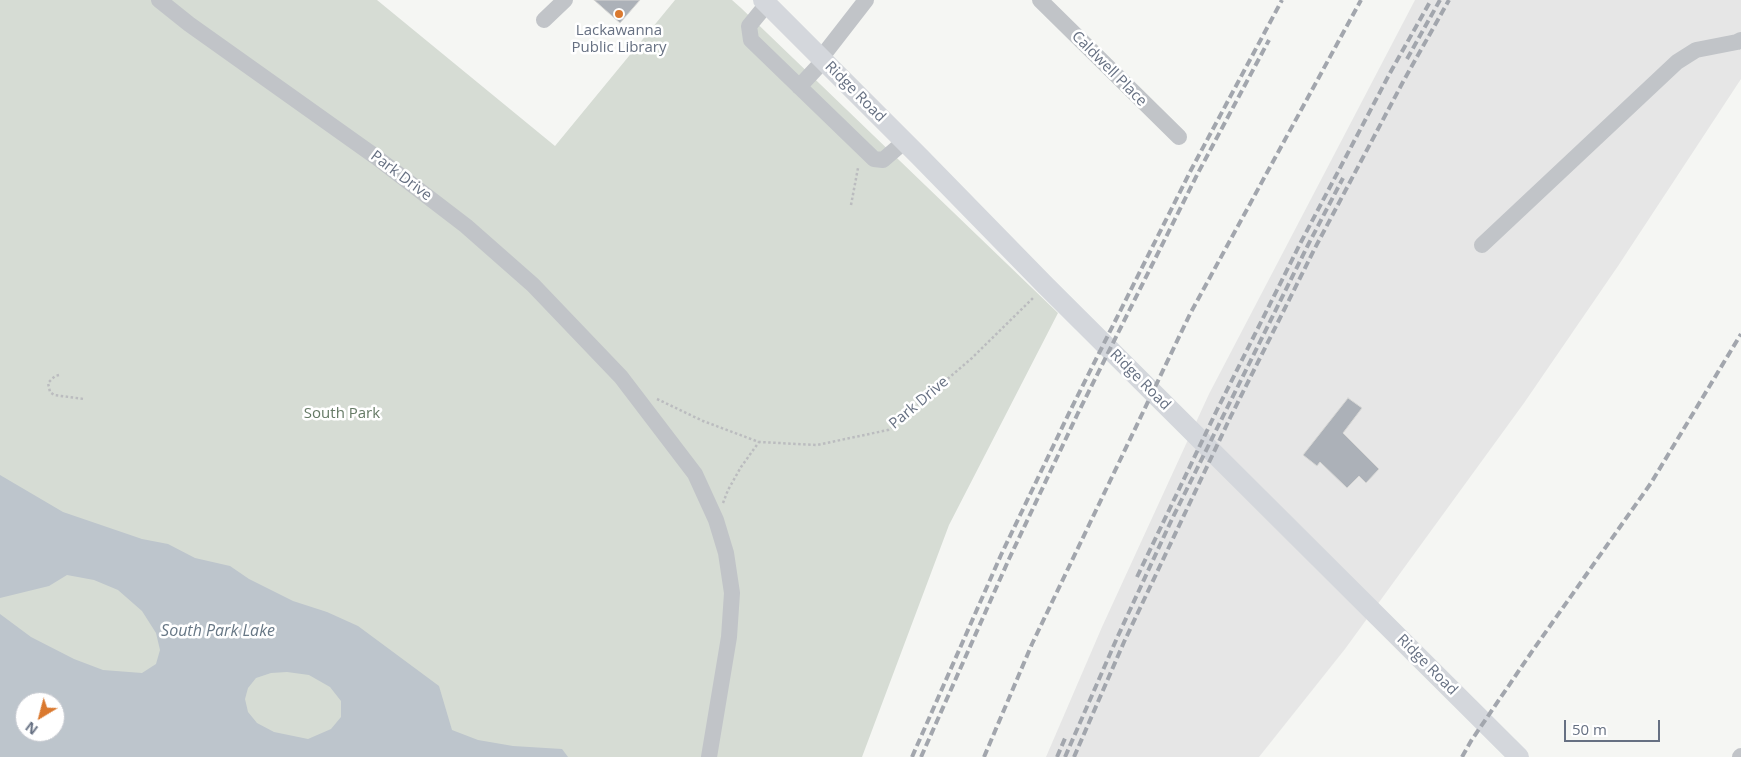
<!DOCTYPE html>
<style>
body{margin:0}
#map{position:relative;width:1741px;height:757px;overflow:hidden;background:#f5f6f3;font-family:"Open Sans",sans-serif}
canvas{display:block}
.north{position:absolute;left:15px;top:692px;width:50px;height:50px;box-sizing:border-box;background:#fff;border:1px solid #c2c6cd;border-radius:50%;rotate:217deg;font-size:14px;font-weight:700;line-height:20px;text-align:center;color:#667082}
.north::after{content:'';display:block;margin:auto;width:18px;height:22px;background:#da792f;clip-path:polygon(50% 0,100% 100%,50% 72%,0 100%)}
.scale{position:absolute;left:1564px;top:720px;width:96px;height:22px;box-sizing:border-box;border:2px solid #667082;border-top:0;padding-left:6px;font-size:15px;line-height:18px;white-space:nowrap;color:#667082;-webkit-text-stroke:4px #fff;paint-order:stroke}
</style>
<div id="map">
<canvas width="1741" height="757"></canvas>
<div class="north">N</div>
<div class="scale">50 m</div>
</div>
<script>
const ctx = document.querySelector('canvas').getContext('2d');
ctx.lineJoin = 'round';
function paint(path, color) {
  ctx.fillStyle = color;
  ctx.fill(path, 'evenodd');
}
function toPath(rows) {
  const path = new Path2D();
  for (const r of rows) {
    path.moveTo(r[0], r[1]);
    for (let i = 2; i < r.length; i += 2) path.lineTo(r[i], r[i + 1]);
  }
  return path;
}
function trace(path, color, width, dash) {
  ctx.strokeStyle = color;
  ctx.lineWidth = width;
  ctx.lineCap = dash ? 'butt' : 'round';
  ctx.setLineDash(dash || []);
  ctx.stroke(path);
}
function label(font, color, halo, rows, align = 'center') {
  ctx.font = font + ' "Open Sans",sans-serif';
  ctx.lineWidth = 5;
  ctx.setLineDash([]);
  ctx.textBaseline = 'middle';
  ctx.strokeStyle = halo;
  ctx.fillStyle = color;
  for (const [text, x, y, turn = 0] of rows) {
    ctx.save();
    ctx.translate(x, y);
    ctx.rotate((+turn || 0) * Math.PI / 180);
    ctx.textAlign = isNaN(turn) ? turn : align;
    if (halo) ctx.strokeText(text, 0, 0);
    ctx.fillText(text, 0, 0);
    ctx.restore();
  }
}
paint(toPath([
 [1415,0,1741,0,1741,79,1618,266,1524,403,1345,649,1259,757,1046,757,1102,627,1209,394]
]), '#e6e6e6');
paint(toPath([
 [0,0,377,0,555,146,675,0,732,0,741,8,1058,313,949,525,862,757,0,757],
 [25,702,55,702,55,732,25,732]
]), '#d6dcd4');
paint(toPath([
 [0,475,63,512,142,539,168,544,195,558,230,566,249,579,293,601,327,612,358,626,439,686,452,730,478,740,513,746,562,749,568,757,0,757,0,614,31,637,74,659,103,670,142,673,156,664,160,650,156,633,142,611,118,590,94,580,67,575,49,586,0,598],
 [287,672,309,675,330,687,341,701,341,717,331,729,308,739,274,732,257,723,248,712,245,699,248,688,256,678,271,673],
 [25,702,55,702,55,732,25,732]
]), '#bdc5cc');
const building = toPath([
 [594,0,640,0,620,23,594,0],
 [1348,398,1362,408,1343,433,1379,469,1366,483,1359,476,1347,488,1320,462,1317,466,1303,455,1348,398]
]);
paint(building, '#acb1b8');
trace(building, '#d7d7d5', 1);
trace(toPath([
 [851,205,858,168],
 [59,375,55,376,48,383,50,392,54,395,84,399],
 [657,399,703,421,759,442,817,445,888,430,972,358,1034,297],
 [723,503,728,490,741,467,759,442]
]), '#bbbcbf', 2.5, [2.5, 2.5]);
trace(toPath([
 [159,0,189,24,376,157,466,226,533,285,621,377,695,474,716,520,726,553,732,593,729,637,709,757],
 [1040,0,1179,137],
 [767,4,749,26,751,40,874,159,883,160,905,141],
 [544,20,565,0],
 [821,58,866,0],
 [799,87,824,60],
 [1482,245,1677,62,1696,50,1737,42,1741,40],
 [1740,757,1741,756]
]), '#c1c4c8', 16);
trace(toPath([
 [763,0,920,157,1046,286,1519,757]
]), '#d4d7dc', 20);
trace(toPath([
 [1407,59,1440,0],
 [1137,577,1216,412,1301,242,1390,73,1431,0],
 [912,757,1001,555,1071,409,1191,170,1282,0],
 [921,757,1009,559,1078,413,1198,173,1269,40],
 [984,757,1032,644,1190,314,1361,0],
 [1057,757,1066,736],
 [1065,757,1117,638,1172,519,1308,245,1343,178],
 [1074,757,1124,642,1230,418,1315,248,1404,80,1449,0],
 [1462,757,1471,741,1533,650,1651,483,1741,334]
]), '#a2a6ad', 4, [8, 4]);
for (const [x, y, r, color] of [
 [619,14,5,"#da792f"]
]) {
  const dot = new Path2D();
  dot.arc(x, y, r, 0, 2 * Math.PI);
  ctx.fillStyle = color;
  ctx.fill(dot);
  trace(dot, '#fff', 2);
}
label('15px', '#667082', '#fff', [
 ["Lackawanna",619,31],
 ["Public Library",619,48]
]);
label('15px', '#667082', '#fff', [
 ["Caldwell Place",1109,69,45],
 ["Ridge Road",855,92,45],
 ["Park Drive",401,176,37],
 ["Ridge Road",1140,380,45],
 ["Park Drive",919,403,-40],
 ["Ridge Road",1427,665,45]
]);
label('15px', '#657a65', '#fff', [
 ["South Park",342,414]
]);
label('italic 16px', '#677785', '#fff', [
 ["South Park Lake",218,631]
]);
</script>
